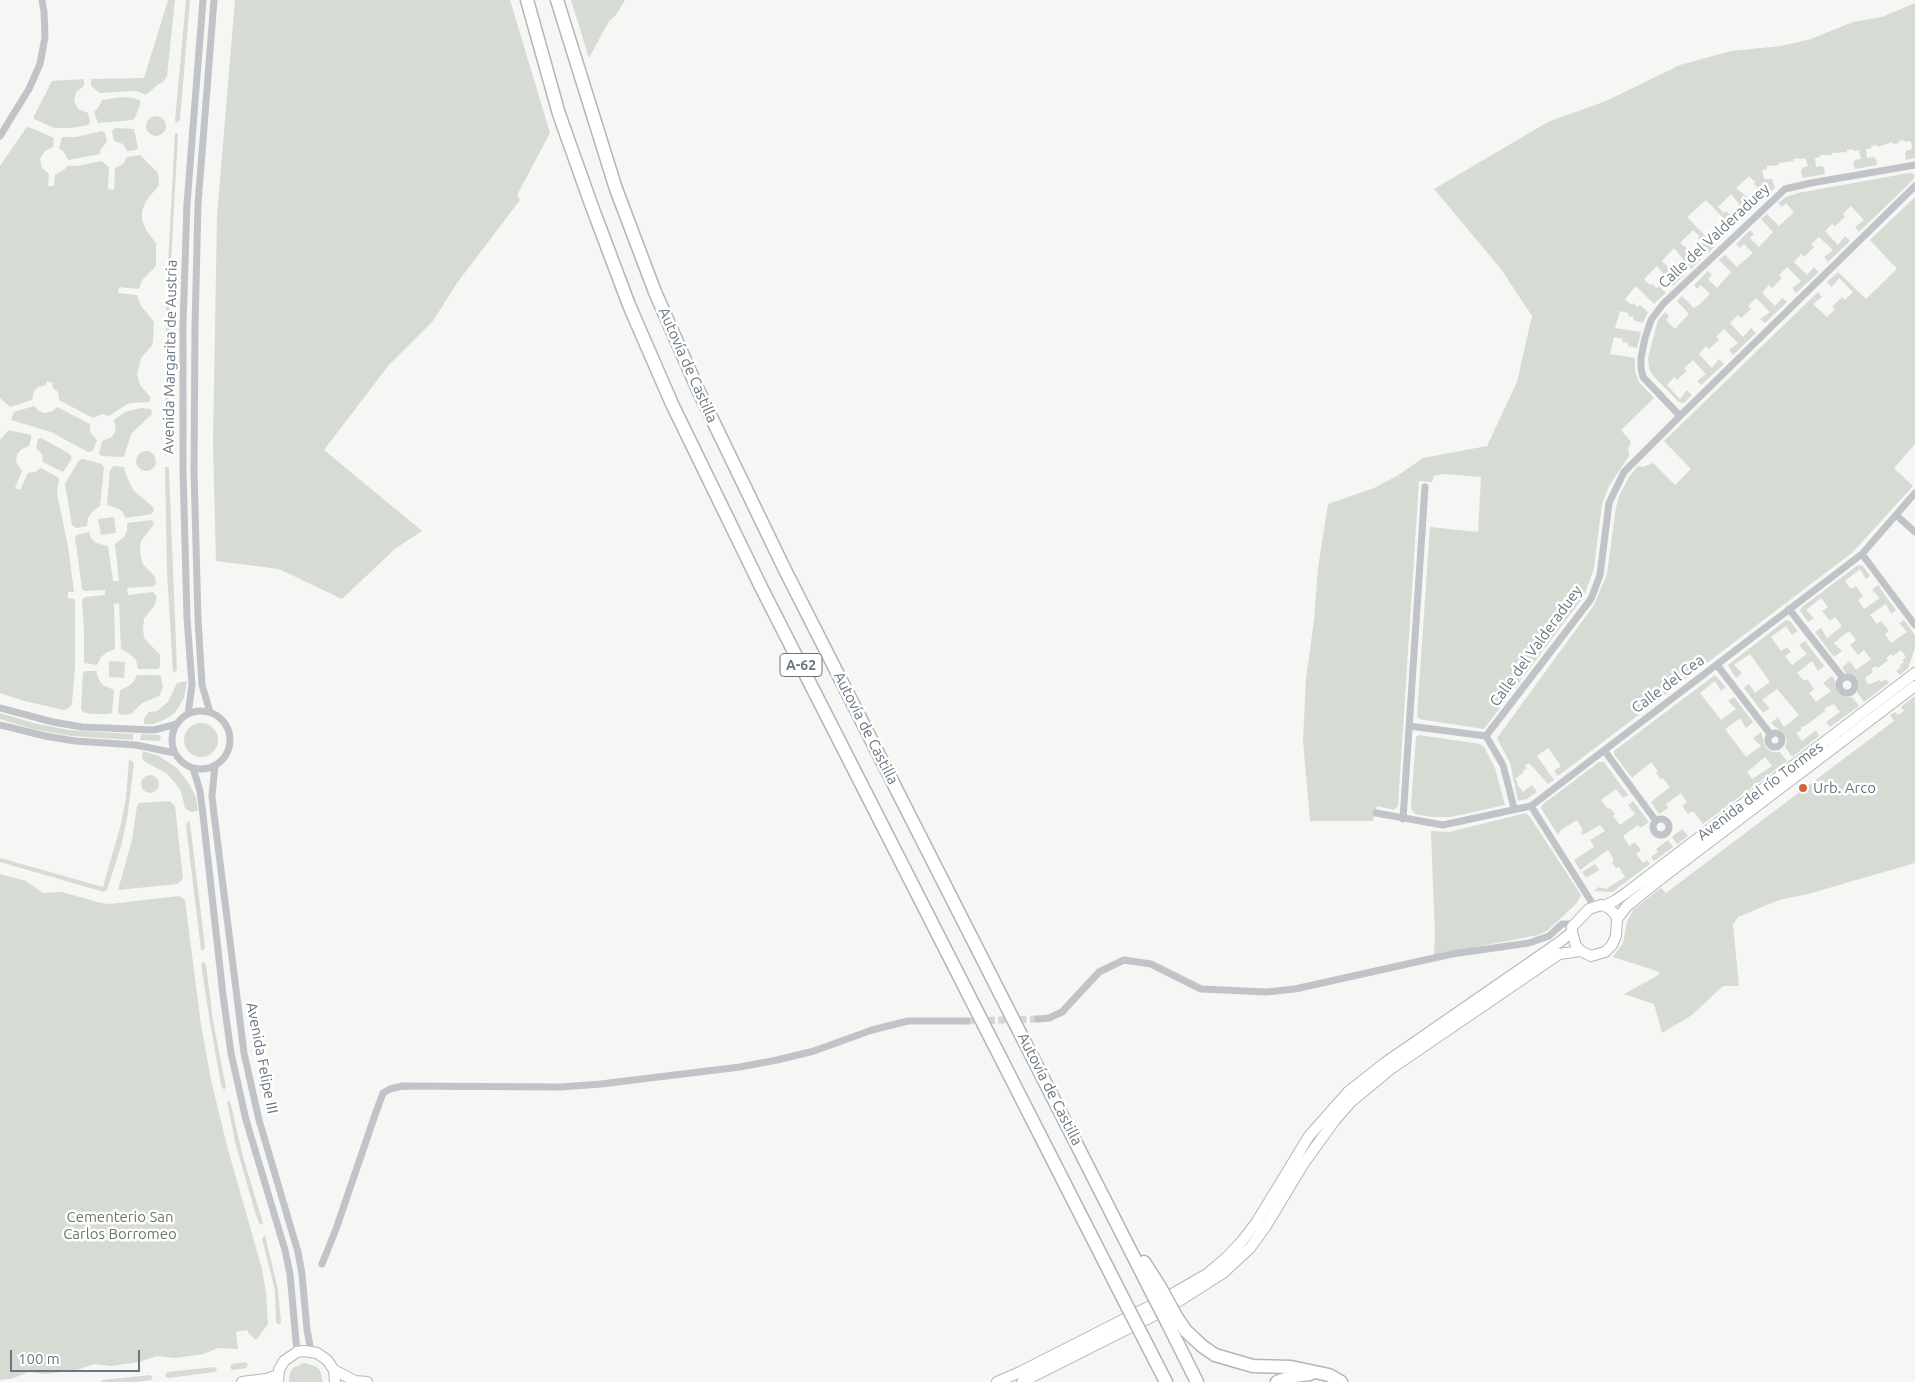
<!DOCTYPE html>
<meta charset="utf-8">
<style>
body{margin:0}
#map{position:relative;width:1915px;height:1382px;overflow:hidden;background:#f6f6f4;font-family:Ubuntu,sans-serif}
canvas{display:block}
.scale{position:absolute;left:10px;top:1350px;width:130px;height:22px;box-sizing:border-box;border:2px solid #697581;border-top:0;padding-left:6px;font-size:15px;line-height:18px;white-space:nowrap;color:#697581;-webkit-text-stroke:4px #fff;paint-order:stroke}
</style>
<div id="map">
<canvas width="1915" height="1382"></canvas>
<div class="scale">100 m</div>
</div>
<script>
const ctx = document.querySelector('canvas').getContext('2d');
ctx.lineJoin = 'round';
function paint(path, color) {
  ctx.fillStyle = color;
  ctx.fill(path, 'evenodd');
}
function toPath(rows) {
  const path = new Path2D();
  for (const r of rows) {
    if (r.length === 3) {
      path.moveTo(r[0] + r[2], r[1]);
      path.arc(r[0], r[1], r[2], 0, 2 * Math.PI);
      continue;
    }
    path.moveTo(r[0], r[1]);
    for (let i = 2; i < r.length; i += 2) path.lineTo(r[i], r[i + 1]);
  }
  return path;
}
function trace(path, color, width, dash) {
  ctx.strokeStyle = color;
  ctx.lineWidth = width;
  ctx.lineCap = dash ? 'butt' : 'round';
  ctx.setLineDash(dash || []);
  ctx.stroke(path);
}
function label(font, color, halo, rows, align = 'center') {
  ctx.font = font + ' Ubuntu,sans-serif';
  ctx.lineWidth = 5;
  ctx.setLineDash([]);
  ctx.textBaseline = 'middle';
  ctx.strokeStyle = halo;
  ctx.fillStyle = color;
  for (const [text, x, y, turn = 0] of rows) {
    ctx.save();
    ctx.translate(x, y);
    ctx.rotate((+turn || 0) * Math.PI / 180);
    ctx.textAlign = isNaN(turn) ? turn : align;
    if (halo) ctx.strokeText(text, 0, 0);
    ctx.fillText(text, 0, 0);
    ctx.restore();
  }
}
paint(toPath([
 [168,0,175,0,167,76,164,81,156,86,146,95,137,91,131,91,100,93,91,86,91,79,144,78],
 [186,0,190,0,180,120,176,123,175,120],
 [235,0,510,0,550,133,517,195,520,200,457,283,433,321,388,366,324,450,422,531,396,548,342,599,279,569,216,561,213,444,217,216],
 [571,0,625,0,616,15,609,21,589,58],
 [1915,3,1915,158,1906,160,1905,153,1906,151,1912,149,1911,141,1905,142,1904,140,1899,141,1899,143,1893,144,1892,142,1877,147,1877,145,1871,146,1872,148,1866,149,1867,158,1873,157,1876,159,1877,165,1855,169,1853,162,1855,160,1861,159,1859,150,1853,151,1853,149,1847,150,1847,152,1832,153,1832,155,1820,155,1820,157,1815,158,1816,167,1822,166,1824,168,1825,174,1803,178,1801,171,1802,168,1808,166,1805,158,1800,159,1799,158,1793,159,1794,161,1779,163,1779,165,1767,166,1767,169,1762,170,1764,179,1772,179,1775,188,1764,198,1756,190,1758,188,1754,184,1755,182,1749,176,1736,188,1757,205,1747,214,1731,194,1718,207,1724,213,1726,211,1731,216,1733,214,1740,221,1733,228,1706,200,1687,217,1715,246,1708,253,1700,245,1702,242,1698,238,1699,236,1693,230,1680,243,1701,259,1691,269,1674,248,1662,261,1668,267,1670,266,1675,270,1677,268,1684,275,1673,286,1657,266,1644,279,1650,285,1652,284,1657,288,1659,286,1666,293,1658,300,1654,304,1636,286,1625,299,1631,305,1633,303,1638,307,1640,305,1648,312,1643,323,1633,320,1634,317,1628,316,1628,313,1620,311,1615,328,1641,332,1637,348,1628,346,1628,343,1622,342,1623,339,1614,337,1610,354,1635,358,1635,372,1639,382,1654,398,1621,430,1631,442,1628,448,1629,456,1609,486,1602,504,1594,568,1584,596,1484,729,1419,719,1417,716,1430,527,1478,532,1481,477,1443,474,1434,476,1432,482,1419,481,1398,806,1394,810,1377,806,1373,821,1310,821,1303,740,1306,679,1314,620,1318,568,1328,504,1374,488,1397,476,1423,458,1487,446,1517,382,1532,316,1501,269,1434,189,1548,122,1606,101,1680,65,1731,51,1781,46,1811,39,1853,22,1882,17],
 [84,79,84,86,76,92,74,101,78,109,88,113,90,122,88,125,71,128,54,128,34,119,34,116,52,81],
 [121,97,134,98,141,101,135,118,133,120,98,123,94,112,98,108,102,100],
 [156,126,10],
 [29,127,54,138,53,147,44,152,40,159,42,168,49,174,48,186,54,186,55,175,64,170,67,166,77,166,101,161,109,167,108,189,114,190,115,168,123,164,127,157,140,155,158,173,159,185,146,201,142,211,142,220,146,230,156,243,156,266,142,280,139,289,119,287,118,293,137,295,141,306,154,322,153,342,151,347,141,358,137,375,140,385,151,398,149,402,130,403,124,406,109,416,102,414,93,418,59,400,58,392,52,387,53,383,47,381,46,385,38,387,34,391,32,400,10,407,0,398,0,166,26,128],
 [115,128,134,129,138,148,136,150,127,151,123,144,114,141,112,131],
 [102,131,105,133,107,142,101,149,100,154,68,160,64,152,59,148,62,137,76,137],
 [175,133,177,133,178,135,170,282,168,283,167,281],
 [1909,173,1914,174,1914,179,1859,232,1855,227,1864,220,1851,206,1843,214,1845,217,1835,226,1832,224,1825,231,1838,245,1845,236,1850,241,1828,262,1824,257,1833,250,1819,237,1811,244,1814,247,1804,257,1801,254,1794,262,1807,275,1814,267,1819,272,1796,293,1792,288,1801,281,1787,267,1779,275,1782,278,1772,288,1769,285,1762,293,1775,306,1782,298,1787,302,1765,323,1760,319,1770,312,1756,298,1748,306,1751,309,1741,318,1738,315,1730,323,1743,337,1751,328,1756,333,1733,355,1729,350,1738,343,1724,329,1716,337,1719,340,1709,349,1706,346,1699,354,1712,368,1719,359,1724,364,1701,385,1697,381,1706,374,1693,360,1684,368,1687,371,1677,380,1674,377,1667,385,1680,399,1687,390,1692,395,1684,403,1679,402,1654,377,1649,369,1648,358,1658,320,1665,312,1669,316,1666,320,1675,329,1689,314,1677,301,1682,296,1694,308,1700,304,1710,294,1701,285,1697,289,1694,285,1708,271,1712,275,1708,279,1717,288,1731,272,1719,260,1725,255,1737,267,1753,253,1744,244,1740,248,1736,244,1750,230,1754,234,1750,238,1759,247,1773,232,1761,219,1767,214,1779,226,1794,212,1786,203,1782,207,1778,203,1786,197,1798,193],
 [1915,197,1915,444,1894,468,1913,486,1853,552,1558,776,1554,771,1561,766,1548,748,1537,756,1554,780,1548,784,1529,763,1525,766,1527,769,1523,770,1523,773,1515,779,1518,782,1517,784,1523,792,1532,785,1537,792,1527,799,1518,801,1510,763,1497,738,1594,605,1607,574,1616,507,1620,494,1629,477,1638,466,1643,467,1653,463,1675,485,1691,469,1664,441,1818,292,1822,297,1813,304,1827,317,1835,309,1832,307,1842,297,1845,300,1853,292,1839,278,1832,287,1827,282,1838,272,1866,299,1897,269,1870,240],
 [167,304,170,308,168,453,165,455,166,306],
 [34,406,39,411,44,413,53,411,57,407,90,424,90,432,97,440,93,451,88,452,51,432,11,420,14,412],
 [141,408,151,409,152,414,131,434,124,457,102,456,99,454,102,441,112,437,116,430,114,420,125,412],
 [9,430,31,435,31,438,29,446,22,449,17,454,16,462,22,471,15,488,20,490,28,473,35,472,41,468,59,478,57,494,68,546,74,592,68,592,68,598,75,599,75,669,72,702,71,706,67,709,63,710,21,700,0,693,0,440],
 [41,438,70,454,72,458,63,472,43,462,42,454,36,448,38,439],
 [146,461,10],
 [83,459,102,464,104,468,100,506,93,511,88,518,87,526,76,528,72,525,65,484,79,460],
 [114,466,124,467,127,477,134,491,153,507,154,510,152,514,126,518,122,511,117,508,107,505,110,470],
 [165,467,169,467,169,470,177,670,173,673,167,571],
 [114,517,116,533,101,535,98,519],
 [152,520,154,524,141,541,140,551,142,563,155,577,156,583,155,586,127,588,128,595,153,592,157,597,154,606,144,619,143,629,144,638,160,655,160,667,158,669,138,669,136,660,130,654,121,649,119,603,114,604,115,649,107,652,101,657,97,665,84,663,84,631,82,600,85,597,105,595,105,590,85,591,82,589,75,537,77,535,89,532,91,538,96,543,108,546,113,581,119,581,115,544,124,537,127,531,127,523],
 [1858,565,1863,566,1870,576,1866,579,1860,569,1845,581,1851,589,1856,586,1863,596,1858,600,1864,609,1880,598,1872,590,1878,585,1887,598,1896,610,1891,614,1886,604,1870,615,1877,624,1881,621,1889,631,1885,634,1891,643,1907,632,1899,623,1904,620,1915,635,1915,648,1908,668,1900,675,1896,671,1901,667,1900,665,1904,662,1902,660,1906,657,1901,650,1893,656,1891,654,1886,658,1888,660,1878,668,1876,666,1871,669,1873,672,1865,678,1867,683,1870,684,1880,680,1881,682,1886,679,1889,683,1864,702,1857,692,1859,684,1857,678,1846,673,1842,667,1850,661,1856,670,1871,659,1864,650,1858,655,1850,645,1856,640,1849,631,1834,643,1842,651,1834,657,1815,632,1821,628,1827,638,1842,626,1835,617,1830,621,1822,611,1828,607,1821,598,1806,610,1814,618,1808,622,1800,611,1802,607],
 [1786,620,1790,621,1798,631,1792,635,1786,626,1771,637,1781,651,1787,647,1791,652,1785,656,1792,665,1807,654,1799,645,1805,641,1824,666,1818,671,1812,661,1797,673,1804,681,1807,679,1814,689,1809,693,1816,702,1831,691,1823,683,1832,676,1835,681,1836,688,1839,694,1846,697,1852,697,1859,706,1830,727,1826,722,1840,712,1834,704,1825,708,1825,711,1805,726,1801,727,1801,730,1796,733,1802,741,1816,730,1819,736,1792,757,1785,747,1787,741,1785,735,1771,723,1778,717,1784,727,1799,715,1777,689,1762,700,1770,708,1763,713,1744,688,1749,684,1755,693,1770,682,1750,654,1734,665,1742,673,1736,678,1728,665],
 [109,661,125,662,124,678,109,677],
 [86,671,96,671,99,680,103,685,114,690,112,713,109,714,91,714,83,712,81,709,83,673],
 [137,675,159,675,161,677,163,688,159,696,142,703,131,714,122,715,118,713,120,690,129,686,134,681],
 [1715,675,1726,687,1721,691,1715,681,1700,693,1721,720,1736,709,1728,701,1734,697,1753,722,1746,728,1740,718,1725,729,1746,757,1761,746,1753,738,1761,732,1766,748,1773,752,1780,752,1787,761,1703,824,1693,811,1688,814,1682,806,1687,802,1681,793,1666,804,1668,808,1659,814,1651,802,1670,787,1663,778,1661,779,1656,773,1658,771,1651,762,1632,778,1614,754,1614,751],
 [1765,757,1772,766,1752,779,1747,772],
 [187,681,184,698,175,713,164,720,153,724,144,724,144,718,149,712,157,711,168,702,177,683],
 [1915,696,1915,863,1808,894,1779,900,1738,917,1733,925,1739,986,1723,986,1692,1015,1662,1033,1654,1004,1624,994,1657,976,1660,972,1613,957,1623,943,1627,922,1633,910,1661,888,1666,893,1830,769,1894,721,1890,715,1895,712,1898,715,1904,711,1901,707],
 [0,713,33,723,69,730,133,734,133,740,71,736,33,729,0,719],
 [201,740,17],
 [141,734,159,735,161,737,159,741,140,740],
 [1419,735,1480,744,1484,747,1495,768,1505,805,1451,817,1433,817,1415,814,1411,809,1411,806,1416,737],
 [143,751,159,756,177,768,190,785,196,798,198,811,191,812,185,808,181,791,176,784,166,773,145,762,142,758],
 [129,759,134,763,127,819,121,846,107,890,104,892,0,862,0,858,103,887,121,824,126,798],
 [1599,762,1604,762,1628,795,1623,798,1616,789,1601,800,1608,809,1610,808,1615,814,1613,816,1620,825,1635,814,1628,805,1633,801,1649,822,1640,828,1638,825,1623,836,1629,846,1635,842,1641,850,1636,854,1643,863,1647,860,1650,864,1612,892,1594,891,1599,887,1606,889,1625,877,1619,867,1616,868,1612,862,1614,860,1608,850,1580,870,1574,860,1594,847,1590,840,1605,831,1600,825,1583,835,1581,832,1583,830,1577,820,1561,830,1558,835,1541,808,1542,805],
 [150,784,9],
 [170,801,175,806,183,878,178,884,118,890,132,840,137,806,139,803],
 [1526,813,1530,817,1581,895,1577,903,1547,931,1538,935,1434,955,1435,937,1431,831,1449,832],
 [188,821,190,823,205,947,203,951,201,950,186,826],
 [1682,829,1688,836,1677,844,1672,837],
 [1668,840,1673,847,1654,861,1651,857,1658,852,1656,849],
 [1595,864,1599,870,1586,878,1582,872],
 [0,874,26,881,43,893,62,892,101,903,110,904,179,896,185,900,201,1025,211,1080,227,1146,262,1269,266,1293,268,1324,256,1340,249,1334,247,1330,236,1332,238,1349,218,1348,204,1354,175,1358,157,1356,139,1362,111,1366,94,1364,77,1370,46,1374,29,1372,11,1379,0,1380],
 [203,962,206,964,213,1021,226,1087,224,1090,221,1085,210,1022,201,964],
 [227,1101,229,1101,231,1105,243,1157,263,1223,260,1225,256,1215,235,1142],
 [265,1235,278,1290,281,1322,279,1325,276,1322,275,1290,262,1239],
 [245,1362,248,1364,246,1368,232,1370,230,1367,232,1364],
 [304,1363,315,1366,320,1370,323,1382,289,1382,290,1373,293,1368],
 [215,1367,217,1369,215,1372,168,1378,165,1376,167,1372],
 [150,1375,153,1377,151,1380,136,1382,101,1382,103,1380]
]), '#d6dbd3');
trace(toPath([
 [967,1021,1038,1019]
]), '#d3d6d7', 7, [7, 3.5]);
const secondary = toPath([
 [1601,905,1609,908,1615,914,1617,919,1616,936,1612,945,1605,952,1591,956,1581,951,1576,946,1572,932,1572,927,1589,909,1601,905],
 [1604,906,1616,900,1626,893,1915,673],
 [1617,919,1627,906,1658,881,1915,686],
 [334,1370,355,1381,367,1382],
 [242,1382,266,1379,278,1375],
 [278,1382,279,1370,284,1361,297,1352,304,1351,317,1353,327,1360,334,1370,335,1382],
 [997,1382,1020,1372,1160,1301,1207,1274,1227,1257,1242,1241,1256,1223,1309,1136,1348,1092,1386,1062,1561,941,1572,932],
 [1022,1382,1165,1310,1223,1273,1250,1248,1266,1226,1304,1163,1335,1120,1351,1102,1392,1068,1559,954,1581,951]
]);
const motorway = toPath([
 [527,0,559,114,591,204,629,305,672,404,762,589,1128,1308],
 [557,0,616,189,655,292,699,392,785,570,1151,1291],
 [1144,1262,1160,1287],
 [1177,1318,1186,1331,1202,1346,1215,1355,1253,1366,1291,1367,1329,1375,1341,1382],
 [1167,1322,1197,1382],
 [1144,1339,1166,1382],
 [1277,1382,1294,1376,1310,1374]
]);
trace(secondary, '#b3b7bb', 12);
trace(motorway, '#b3b6b9', 15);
trace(toPath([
 [0,136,29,89,40,64,45,37,44,12,42,0],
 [1680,416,1643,377,1641,368,1641,358,1645,338,1651,320,1663,304,1785,189,1811,183,1915,165],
 [1896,515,1915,532],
 [1862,554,1915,625],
 [1789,609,1843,678],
 [1717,665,1771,735],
 [1847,685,8],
 [0,708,53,722,82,727,154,730,177,724],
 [201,740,29],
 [210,712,202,685,198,619,194,471,195,327,198,204,214,0],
 [188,714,192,685,187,618,183,469,183,326,187,204,203,0],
 [0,725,45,736,75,741,136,745,175,753],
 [1409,726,1486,736],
 [1775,740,7],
 [1486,736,1591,599,1600,575,1609,503,1624,472,1680,416,1915,186],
 [1486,736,1503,765,1514,808],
 [1604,750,1656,821],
 [215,765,212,796,214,814,244,1053,259,1120,298,1252,302,1274,307,1330,311,1351],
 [193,768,200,791,203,815,223,995,231,1053,246,1120,285,1250,290,1274,297,1352],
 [1531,806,1594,906],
 [1376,813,1443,825,1531,806,1862,554,1915,493],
 [1403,819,1425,487],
 [1661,827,8],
 [1038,1019,1049,1018,1062,1012,1099,972,1124,960,1151,964,1201,989,1267,992,1295,989,1452,954,1529,943,1549,936,1562,924,1573,924],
 [322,1264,336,1229,375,1115,383,1093,390,1089,402,1086,561,1087,601,1084,740,1067,777,1060,814,1051,872,1030,908,1021,967,1021]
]), '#c0c3c7', 7);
trace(secondary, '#fff', 10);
trace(motorway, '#fff', 12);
const motorwayBridge = toPath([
 [1160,1287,1177,1318],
 [1151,1291,1167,1322],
 [1128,1308,1144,1339]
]);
trace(motorwayBridge, '#b3b6b9', 15, []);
trace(motorwayBridge, '#fff', 12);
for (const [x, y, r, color] of [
 [1803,788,5,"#d0673a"]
]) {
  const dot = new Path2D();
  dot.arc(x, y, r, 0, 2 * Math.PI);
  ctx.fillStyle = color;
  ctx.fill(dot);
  trace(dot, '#fff', 2);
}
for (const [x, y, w] of [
 [801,665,42]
]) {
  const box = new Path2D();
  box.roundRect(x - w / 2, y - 11.5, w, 23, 4);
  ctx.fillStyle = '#fff';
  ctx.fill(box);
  trace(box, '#697581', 1);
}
label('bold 14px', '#697581', null, [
 ["A-62",801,665]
]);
label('15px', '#697581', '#fff', [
 ["Calle del Valderaduey",1714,236,-43],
 ["Avenida Margarita de Austria",170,357,-89],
 ["Autovía de Castilla",688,365,66],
 ["Calle del Valderaduey",1536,646,-54],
 ["Calle del Cea",1668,684,-37],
 ["Autovía de Castilla",866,728,63],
 ["Avenida del río Tormes",1760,791,-37],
 ["Avenida Felipe III",262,1058,79],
 ["Autovía de Castilla",1050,1089,63]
]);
label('15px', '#697581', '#fff', [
 ["Urb. Arco",1813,788]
], 'left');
label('15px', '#697967', '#fff', [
 ["Cementerio San",120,1217],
 ["Carlos Borromeo",120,1234]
]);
</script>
